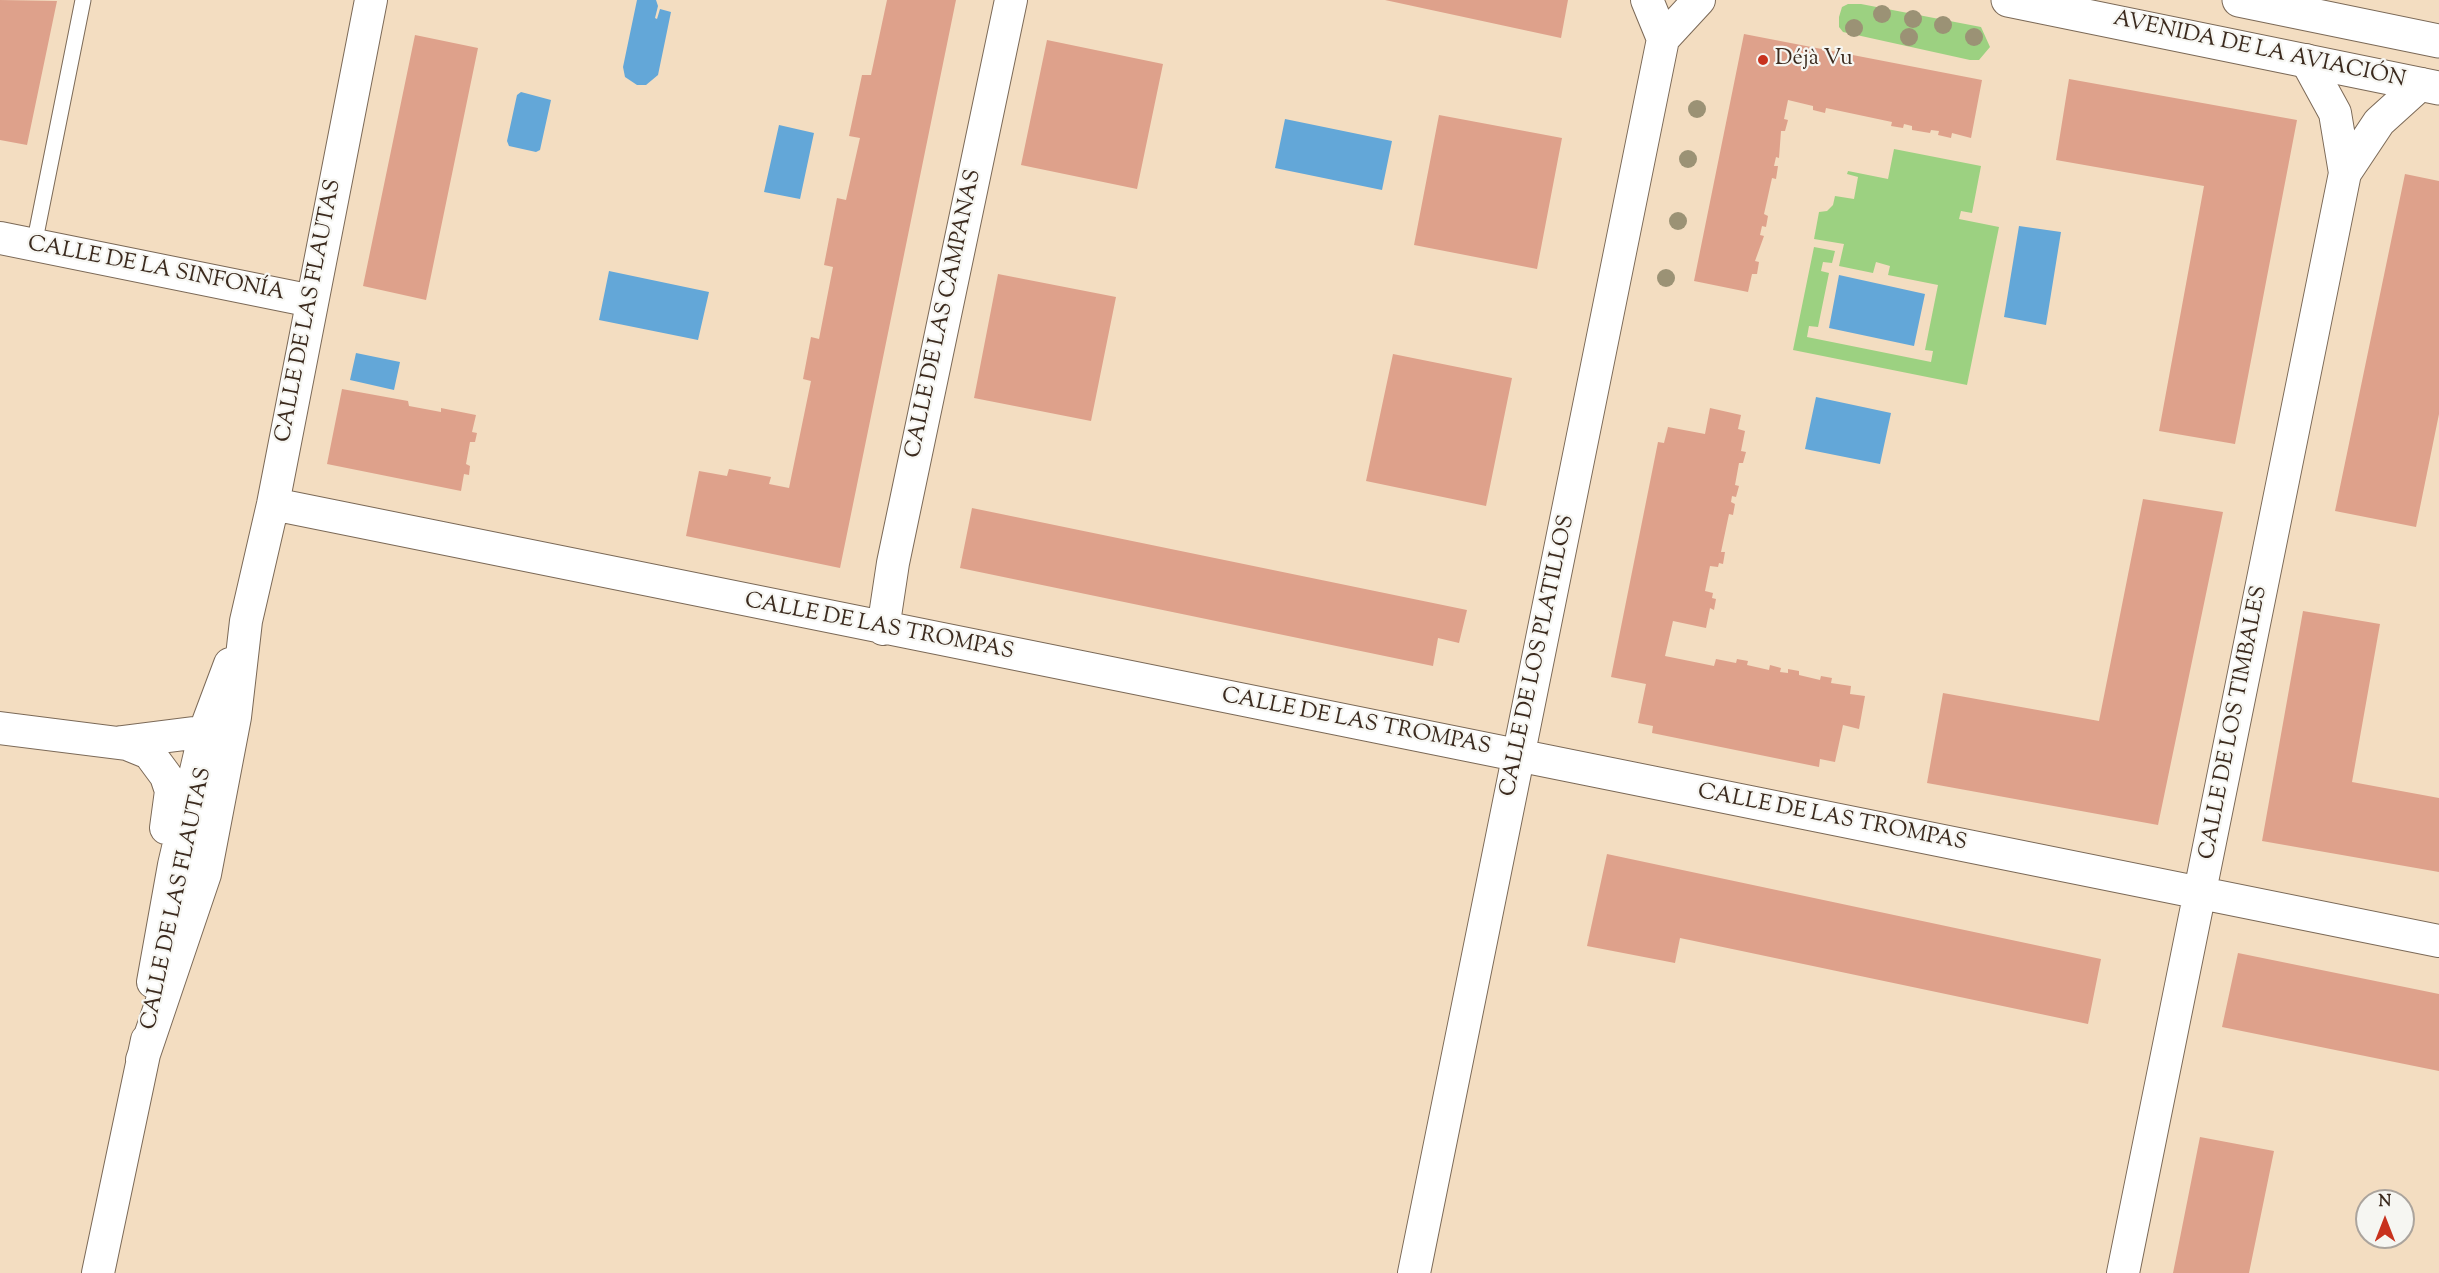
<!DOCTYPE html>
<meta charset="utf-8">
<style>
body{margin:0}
#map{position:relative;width:2439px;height:1273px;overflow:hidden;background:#f3ddc1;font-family:"Sorts Mill Goudy",serif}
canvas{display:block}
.north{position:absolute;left:2355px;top:1189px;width:60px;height:60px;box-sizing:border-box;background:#f6f6f2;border:2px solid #aba49d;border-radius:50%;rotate:0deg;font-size:16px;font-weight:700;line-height:24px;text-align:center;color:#3b2a1e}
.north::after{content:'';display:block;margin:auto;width:21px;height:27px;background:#c8321e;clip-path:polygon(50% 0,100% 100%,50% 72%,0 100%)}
</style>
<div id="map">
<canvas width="2439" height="1273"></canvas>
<div class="north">N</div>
</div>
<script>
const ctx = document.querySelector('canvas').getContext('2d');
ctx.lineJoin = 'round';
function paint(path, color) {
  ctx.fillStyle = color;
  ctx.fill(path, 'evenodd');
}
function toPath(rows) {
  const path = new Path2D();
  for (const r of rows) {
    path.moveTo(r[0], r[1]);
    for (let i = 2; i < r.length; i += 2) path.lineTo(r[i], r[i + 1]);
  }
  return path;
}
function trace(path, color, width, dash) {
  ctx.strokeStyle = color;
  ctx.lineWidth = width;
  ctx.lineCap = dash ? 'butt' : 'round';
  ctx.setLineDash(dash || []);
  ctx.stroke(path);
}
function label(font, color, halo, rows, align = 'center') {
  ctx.font = font + ' "Sorts Mill Goudy",serif';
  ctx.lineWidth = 4.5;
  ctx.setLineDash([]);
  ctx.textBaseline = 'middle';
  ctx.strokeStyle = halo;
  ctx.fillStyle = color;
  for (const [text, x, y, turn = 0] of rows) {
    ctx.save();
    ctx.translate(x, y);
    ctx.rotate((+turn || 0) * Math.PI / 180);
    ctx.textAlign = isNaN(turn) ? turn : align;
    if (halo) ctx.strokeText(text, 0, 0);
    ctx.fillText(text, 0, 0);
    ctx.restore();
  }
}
paint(toPath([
 [1848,4,1861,4,1981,27,1990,47,1979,60,1970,60,1843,32,1839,27,1839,17,1842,7],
 [1894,149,1981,166,1972,213,1961,211,1959,219,1999,227,1967,385,1793,350,1814,247,1835,251,1832,263,1823,262,1821,271,1829,273,1818,327,1809,326,1807,337,1931,362,1933,351,1925,350,1938,285,1888,275,1890,266,1876,262,1873,273,1839,266,1844,244,1814,239,1819,212,1827,211,1833,205,1835,196,1854,199,1858,177,1847,174,1848,171,1888,179]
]), '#9cd181');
paint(toPath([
 [637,0,656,0,658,6,655,18,657,19,660,9,671,12,658,75,646,85,637,85,625,77,623,67],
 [521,92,551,100,540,150,536,152,509,146,507,141,517,95],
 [1285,119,1392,141,1382,190,1275,168],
 [779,125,814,133,800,199,764,192],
 [2019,226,2061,232,2046,325,2004,317],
 [609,271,709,292,698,340,599,320],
 [1839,275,1925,294,1914,346,1829,328],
 [356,353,400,362,394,390,350,380],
 [1816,397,1891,413,1880,464,1805,449]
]), '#63a7d8');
paint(toPath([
 [0,0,57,1,27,145,0,140],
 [887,0,956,0,840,568,686,536,699,471,727,476,729,469,771,477,769,484,789,488,811,381,803,379,811,337,819,339,833,267,824,265,837,198,846,200,860,138,849,136,862,75,871,75],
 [1385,0,1568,0,1561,38],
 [1744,34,1982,80,1971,138,1952,133,1951,138,1938,135,1939,131,1931,130,1930,133,1912,130,1912,126,1904,124,1903,128,1891,126,1892,122,1826,108,1825,113,1813,110,1813,106,1788,100,1784,119,1788,120,1785,131,1781,131,1779,158,1776,157,1774,166,1778,166,1776,179,1772,178,1764,214,1768,216,1766,227,1762,226,1760,235,1764,236,1755,261,1759,262,1757,274,1752,274,1748,292,1694,281],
 [415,35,478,48,426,300,363,286],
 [1047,40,1163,64,1137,189,1021,165],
 [2069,79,2297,120,2235,444,2159,431,2204,186,2056,160],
 [1439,115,1562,138,1537,269,1414,245],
 [2405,174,2439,181,2439,414,2416,527,2335,511],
 [998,274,1116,297,1091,421,974,398],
 [1393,354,1512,378,1486,506,1366,481],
 [342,389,408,401,409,406,441,412,441,408,476,415,472,432,477,433,475,442,470,442,466,464,470,466,469,475,464,474,461,491,327,464],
 [1710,408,1741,415,1738,429,1745,431,1741,451,1746,452,1743,463,1739,463,1735,485,1739,486,1736,497,1732,496,1731,502,1735,504,1733,515,1729,514,1721,552,1725,552,1723,564,1719,563,1718,567,1710,566,1705,591,1713,593,1712,598,1716,599,1714,610,1710,608,1706,628,1673,621,1665,656,1714,666,1716,659,1736,663,1737,659,1748,661,1747,665,1769,670,1770,665,1781,668,1780,672,1788,673,1788,669,1799,671,1799,675,1820,680,1821,676,1832,678,1831,683,1851,686,1850,694,1865,696,1859,729,1843,725,1835,762,1820,759,1819,767,1652,733,1653,726,1638,723,1646,684,1611,677,1658,442,1664,443,1668,427,1705,434],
 [2143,499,2223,512,2158,825,1927,783,1943,693,2099,721],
 [972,508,1467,610,1459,643,1438,638,1433,666,960,568],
 [2303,611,2380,624,2352,782,2439,798,2439,872,2262,841],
 [1607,854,2101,959,2088,1024,1680,938,1675,963,1587,946],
 [2238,953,2439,994,2439,1071,2222,1027],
 [2200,1137,2274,1151,2249,1273,2173,1273]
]), '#dea18b');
const service = toPath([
 [34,245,83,0]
]);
const minor = toPath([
 [1647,0,1663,39],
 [1663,39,1699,0],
 [2306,60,2335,113,2345,173,2379,122,2421,84],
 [0,238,312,301],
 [273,504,2439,941],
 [883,629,893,563,1011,0],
 [0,728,142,746],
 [122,742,193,733,203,738,209,747,205,787],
 [122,742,149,753,166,776,171,791,166,828],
 [153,982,174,865,206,728,230,664],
 [142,1060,205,874,235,717,246,621,273,504,371,0],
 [98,1273,147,1040],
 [1414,1273,1663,39],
 [2123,1273,2345,173]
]);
const secondary = toPath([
 [2008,0,2439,88],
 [2239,0,2439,41]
]);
trace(service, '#7b6957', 17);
trace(minor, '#7b6957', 34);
trace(secondary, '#7b6957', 35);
trace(service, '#fff', 15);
trace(minor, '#fff', 32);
trace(secondary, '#fff', 33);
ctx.fillStyle = '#9b9275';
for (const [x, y] of [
 [1882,14],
 [1913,19],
 [1943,25],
 [1854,28],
 [1909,37],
 [1974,37],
 [1697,109],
 [1688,159],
 [1678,221],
 [1666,278]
]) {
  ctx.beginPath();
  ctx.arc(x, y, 9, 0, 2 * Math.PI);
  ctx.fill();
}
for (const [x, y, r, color] of [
 [1763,60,6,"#c8321e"]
]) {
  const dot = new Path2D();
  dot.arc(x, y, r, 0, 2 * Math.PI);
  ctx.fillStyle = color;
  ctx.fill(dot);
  trace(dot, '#f6f6f2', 2);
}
label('22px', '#3b2a1e', '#f6f6f2', [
 ["AVENIDA DE LA AVIACIÓN",2259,51,12],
 ["CALLE DE LA SINFONÍA",156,270,11],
 ["CALLE DE LAS FLAUTAS",310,311,-79],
 ["CALLE DE LAS CAMPANAS",945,314,-78],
 ["CALLE DE LAS TROMPAS",879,628,11],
 ["CALLE DE LOS PLATILLOS",1539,656,-78],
 ["CALLE DE LAS TROMPAS",1356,723,11],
 ["CALLE DE LOS TIMBALES",2235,723,-79],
 ["CALLE DE LAS TROMPAS",1832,819,11],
 ["CALLE DE LAS FLAUTAS",178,899,-78]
]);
label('22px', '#3b2a1e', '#f6f6f2', [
 ["Déjà Vu",1775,60]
], 'left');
</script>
